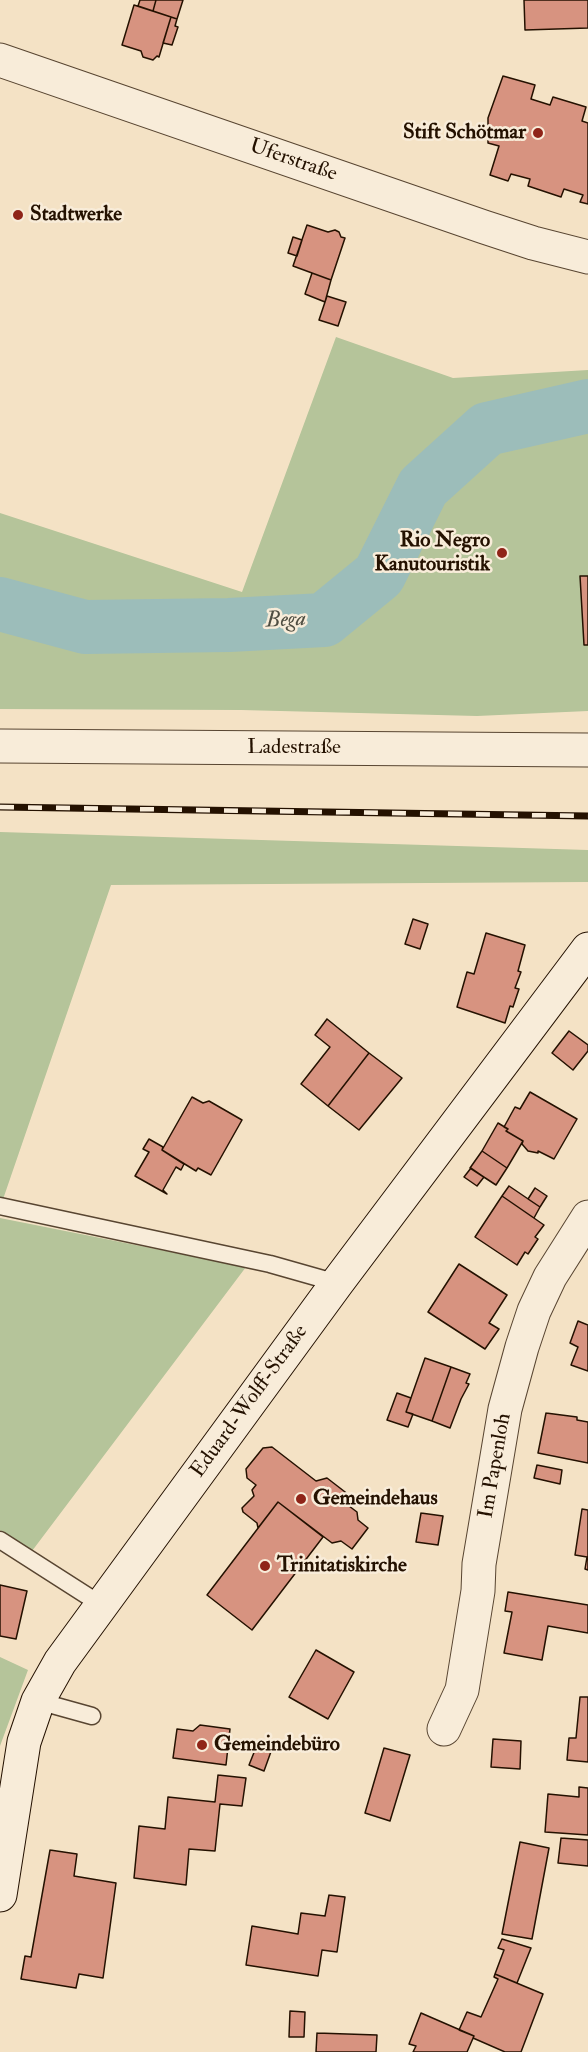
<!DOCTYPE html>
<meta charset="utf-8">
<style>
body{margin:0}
canvas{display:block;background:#f4e2c5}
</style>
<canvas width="588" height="2052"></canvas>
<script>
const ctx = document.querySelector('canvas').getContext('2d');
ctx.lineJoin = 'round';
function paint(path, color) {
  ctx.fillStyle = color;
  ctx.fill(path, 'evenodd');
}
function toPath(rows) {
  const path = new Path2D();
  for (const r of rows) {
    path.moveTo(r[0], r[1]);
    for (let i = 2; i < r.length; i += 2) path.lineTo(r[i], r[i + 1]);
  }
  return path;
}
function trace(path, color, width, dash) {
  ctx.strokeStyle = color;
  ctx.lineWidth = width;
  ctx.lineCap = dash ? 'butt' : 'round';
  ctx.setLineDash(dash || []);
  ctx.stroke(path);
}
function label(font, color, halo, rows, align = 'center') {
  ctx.font = font + ' "IM FELL Double Pica",serif';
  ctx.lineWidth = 5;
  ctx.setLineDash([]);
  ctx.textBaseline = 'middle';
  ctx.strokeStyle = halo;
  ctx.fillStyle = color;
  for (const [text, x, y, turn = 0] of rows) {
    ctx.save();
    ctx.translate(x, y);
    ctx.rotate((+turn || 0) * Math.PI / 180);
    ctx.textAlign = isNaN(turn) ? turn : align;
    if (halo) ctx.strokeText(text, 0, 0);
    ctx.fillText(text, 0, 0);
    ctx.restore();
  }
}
paint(toPath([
 [336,337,453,378,588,370,588,711,477,716,241,710,0,709,0,513,242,592],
 [0,832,588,850,588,882,111,885,0,1208],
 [0,1218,246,1267,32,1551,0,1530],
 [0,1657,28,1670,0,1746]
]), '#b5c49a');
trace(toPath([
 [0,604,85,627,229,625,324,620,379,575,423,487,487,429,588,406]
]), '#9cbdba', 54);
const building = toPath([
 [140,0,156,0,153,11,138,6,140,0],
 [156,0,183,0,177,19,153,11,156,0],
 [524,0,588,0,588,28,525,30,524,0],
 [134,5,171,17,159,57,157,56,153,60,143,57,141,51,122,45,134,5],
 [171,17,177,19,175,26,178,27,172,45,163,43,171,17],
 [503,76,535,85,531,99,550,105,553,97,586,107,582,121,588,123,588,204,580,202,583,195,564,189,561,197,528,186,530,179,511,174,508,181,490,175,499,146,488,143,488,118,503,76],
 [307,225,328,232,335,230,339,232,341,237,345,238,331,280,293,266,307,225],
 [293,237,302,240,297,256,288,253,293,237],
 [312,273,331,280,325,302,305,294,312,273],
 [327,296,346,302,338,326,319,320,327,296],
 [580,576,588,576,588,645,584,645,580,576],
 [413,919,428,924,420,949,405,944,413,919],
 [486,933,525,945,518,971,521,972,515,988,519,989,513,1007,510,1006,505,1023,457,1007,467,972,474,974,486,933],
 [327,1019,369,1053,328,1106,301,1084,330,1047,315,1035,327,1019],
 [569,1031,588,1045,588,1051,573,1070,552,1053,569,1031],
 [369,1053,402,1078,359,1130,328,1106,369,1053],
 [530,1092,577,1119,554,1159,538,1151,538,1153,528,1151,522,1144,523,1141,506,1131,508,1129,504,1127,515,1107,520,1109,530,1092],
 [192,1097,203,1103,209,1101,242,1120,211,1175,198,1168,196,1171,162,1150,192,1097],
 [498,1123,508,1129,506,1131,523,1141,507,1168,482,1151,498,1123],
 [149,1139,163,1147,162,1150,184,1164,181,1170,176,1167,163,1190,167,1194,135,1176,149,1152,143,1149,149,1139],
 [482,1151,507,1168,496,1185,470,1168,482,1151],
 [471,1168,484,1177,477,1186,464,1177,471,1168],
 [509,1186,540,1207,534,1218,502,1196,509,1186],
 [535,1188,547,1196,540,1207,528,1199,535,1188],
 [502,1196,544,1225,535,1237,538,1239,528,1254,525,1252,517,1265,475,1237,502,1196],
 [459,1264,507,1295,489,1323,499,1329,485,1349,428,1312,459,1264],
 [578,1321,588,1325,588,1371,571,1365,578,1347,570,1343,578,1321],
 [425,1358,451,1367,432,1421,406,1412,425,1358],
 [451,1367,470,1374,466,1383,469,1384,461,1399,450,1428,432,1421,451,1367],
 [397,1393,411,1398,406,1412,413,1414,408,1427,387,1420,397,1393],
 [546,1413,577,1417,577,1420,588,1422,588,1463,538,1453,546,1413],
 [272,1447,316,1481,327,1478,349,1495,351,1504,349,1506,357,1512,358,1520,368,1528,352,1549,341,1541,332,1543,278,1502,258,1528,257,1523,243,1512,242,1508,254,1496,252,1490,256,1485,247,1478,246,1469,263,1448,272,1447],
 [537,1465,562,1470,560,1484,534,1478,537,1465],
 [278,1502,323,1537,252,1630,207,1595,278,1502],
 [582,1509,588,1510,588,1570,585,1569,587,1557,575,1555,582,1509],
 [421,1513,443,1516,438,1545,416,1542,421,1513],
 [0,1585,27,1591,16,1639,0,1636,0,1585],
 [508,1592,588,1605,588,1633,548,1626,542,1660,504,1653,512,1612,505,1611,508,1592],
 [316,1650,354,1672,328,1719,289,1697,316,1650],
 [580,1697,588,1697,588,1762,567,1760,569,1738,576,1738,580,1697],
 [200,1725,230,1729,226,1765,173,1758,177,1729,193,1731,200,1725],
 [493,1739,521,1741,520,1769,491,1767,493,1739],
 [259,1740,273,1746,264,1771,249,1765,259,1740],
 [384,1748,410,1755,390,1821,365,1813,384,1748],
 [218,1775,246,1778,242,1806,220,1804,215,1851,189,1849,186,1885,134,1878,139,1826,165,1829,168,1797,215,1802,218,1775],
 [579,1787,588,1788,588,1835,545,1832,548,1794,579,1797,579,1787],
 [561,1838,588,1840,588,1866,558,1863,561,1838],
 [520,1842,549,1848,532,1939,502,1934,520,1842],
 [50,1850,77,1854,74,1876,116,1883,103,1978,79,1974,76,1988,21,1979,25,1956,31,1957,50,1850],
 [329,1895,345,1897,337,1952,322,1950,318,1976,246,1965,252,1926,298,1934,301,1913,325,1916,329,1895],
 [502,1939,531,1948,517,1983,495,1974,504,1950,498,1948,502,1939],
 [495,1974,543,1994,521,2052,505,2052,473,2038,474,2036,459,2030,467,2012,481,2017,498,1979,494,1977,495,1974],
 [290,2011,305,2012,304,2037,289,2037,290,2011],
 [421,2013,474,2036,467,2052,413,2052,416,2046,409,2044,421,2013],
 [317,2033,377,2035,376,2052,316,2052,317,2033]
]);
paint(building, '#d79380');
trace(building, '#241100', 1.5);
const lane = toPath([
 [0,1206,270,1264,337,1283],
 [0,1540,100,1604],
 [38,1701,92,1716]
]);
const street = toPath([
 [0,60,484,227,533,243,588,257],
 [0,746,588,750],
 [444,1729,462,1690,478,1591,479,1564,505,1409,522,1347,534,1311,550,1277,588,1217]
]);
const secondary = toPath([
 [0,1895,24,1742,38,1701,60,1662,337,1283,588,949]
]);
trace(lane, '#584531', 19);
trace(street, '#584531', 35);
trace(secondary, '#241100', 35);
trace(lane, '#f8ecd9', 16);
trace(street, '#f8ecd9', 33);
trace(secondary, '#f8ecd9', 33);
const rail = toPath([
 [0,807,588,816]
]);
trace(rail, '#241100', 7);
trace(rail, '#f8ecd9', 4.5, [14]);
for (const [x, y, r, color] of [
 [538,133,6,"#8f2418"],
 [18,215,6,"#8f2418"],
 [502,553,6,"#8f2418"],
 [301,1499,6,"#8f2418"],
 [265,1566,6,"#8f2418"],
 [202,1745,6,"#8f2418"]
]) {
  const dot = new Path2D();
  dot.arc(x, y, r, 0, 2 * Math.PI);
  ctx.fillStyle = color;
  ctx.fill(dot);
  trace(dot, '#f8ecd9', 2);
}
label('bold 21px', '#241100', '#f8ecd9', [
 ["Stift Schötmar",526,133,"right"],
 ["Stadtwerke",30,215],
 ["Rio Negro",490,541,"right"],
 ["Kanutouristik",490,565,"right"],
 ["Gemeindehaus",313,1499],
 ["Trinitatiskirche",277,1566],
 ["Gemeindebüro",214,1745]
], 'left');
label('21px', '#241100', '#f8ecd9', [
 ["Uferstraße",293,161,19],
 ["Ladestraße",294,748],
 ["Eduard-Wolff-Straße",250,1402,-54],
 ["Im Papenloh",496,1466,-80]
]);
label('italic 22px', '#4e4d41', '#f8ecd9', [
 ["Bega",286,621,-2]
]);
</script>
